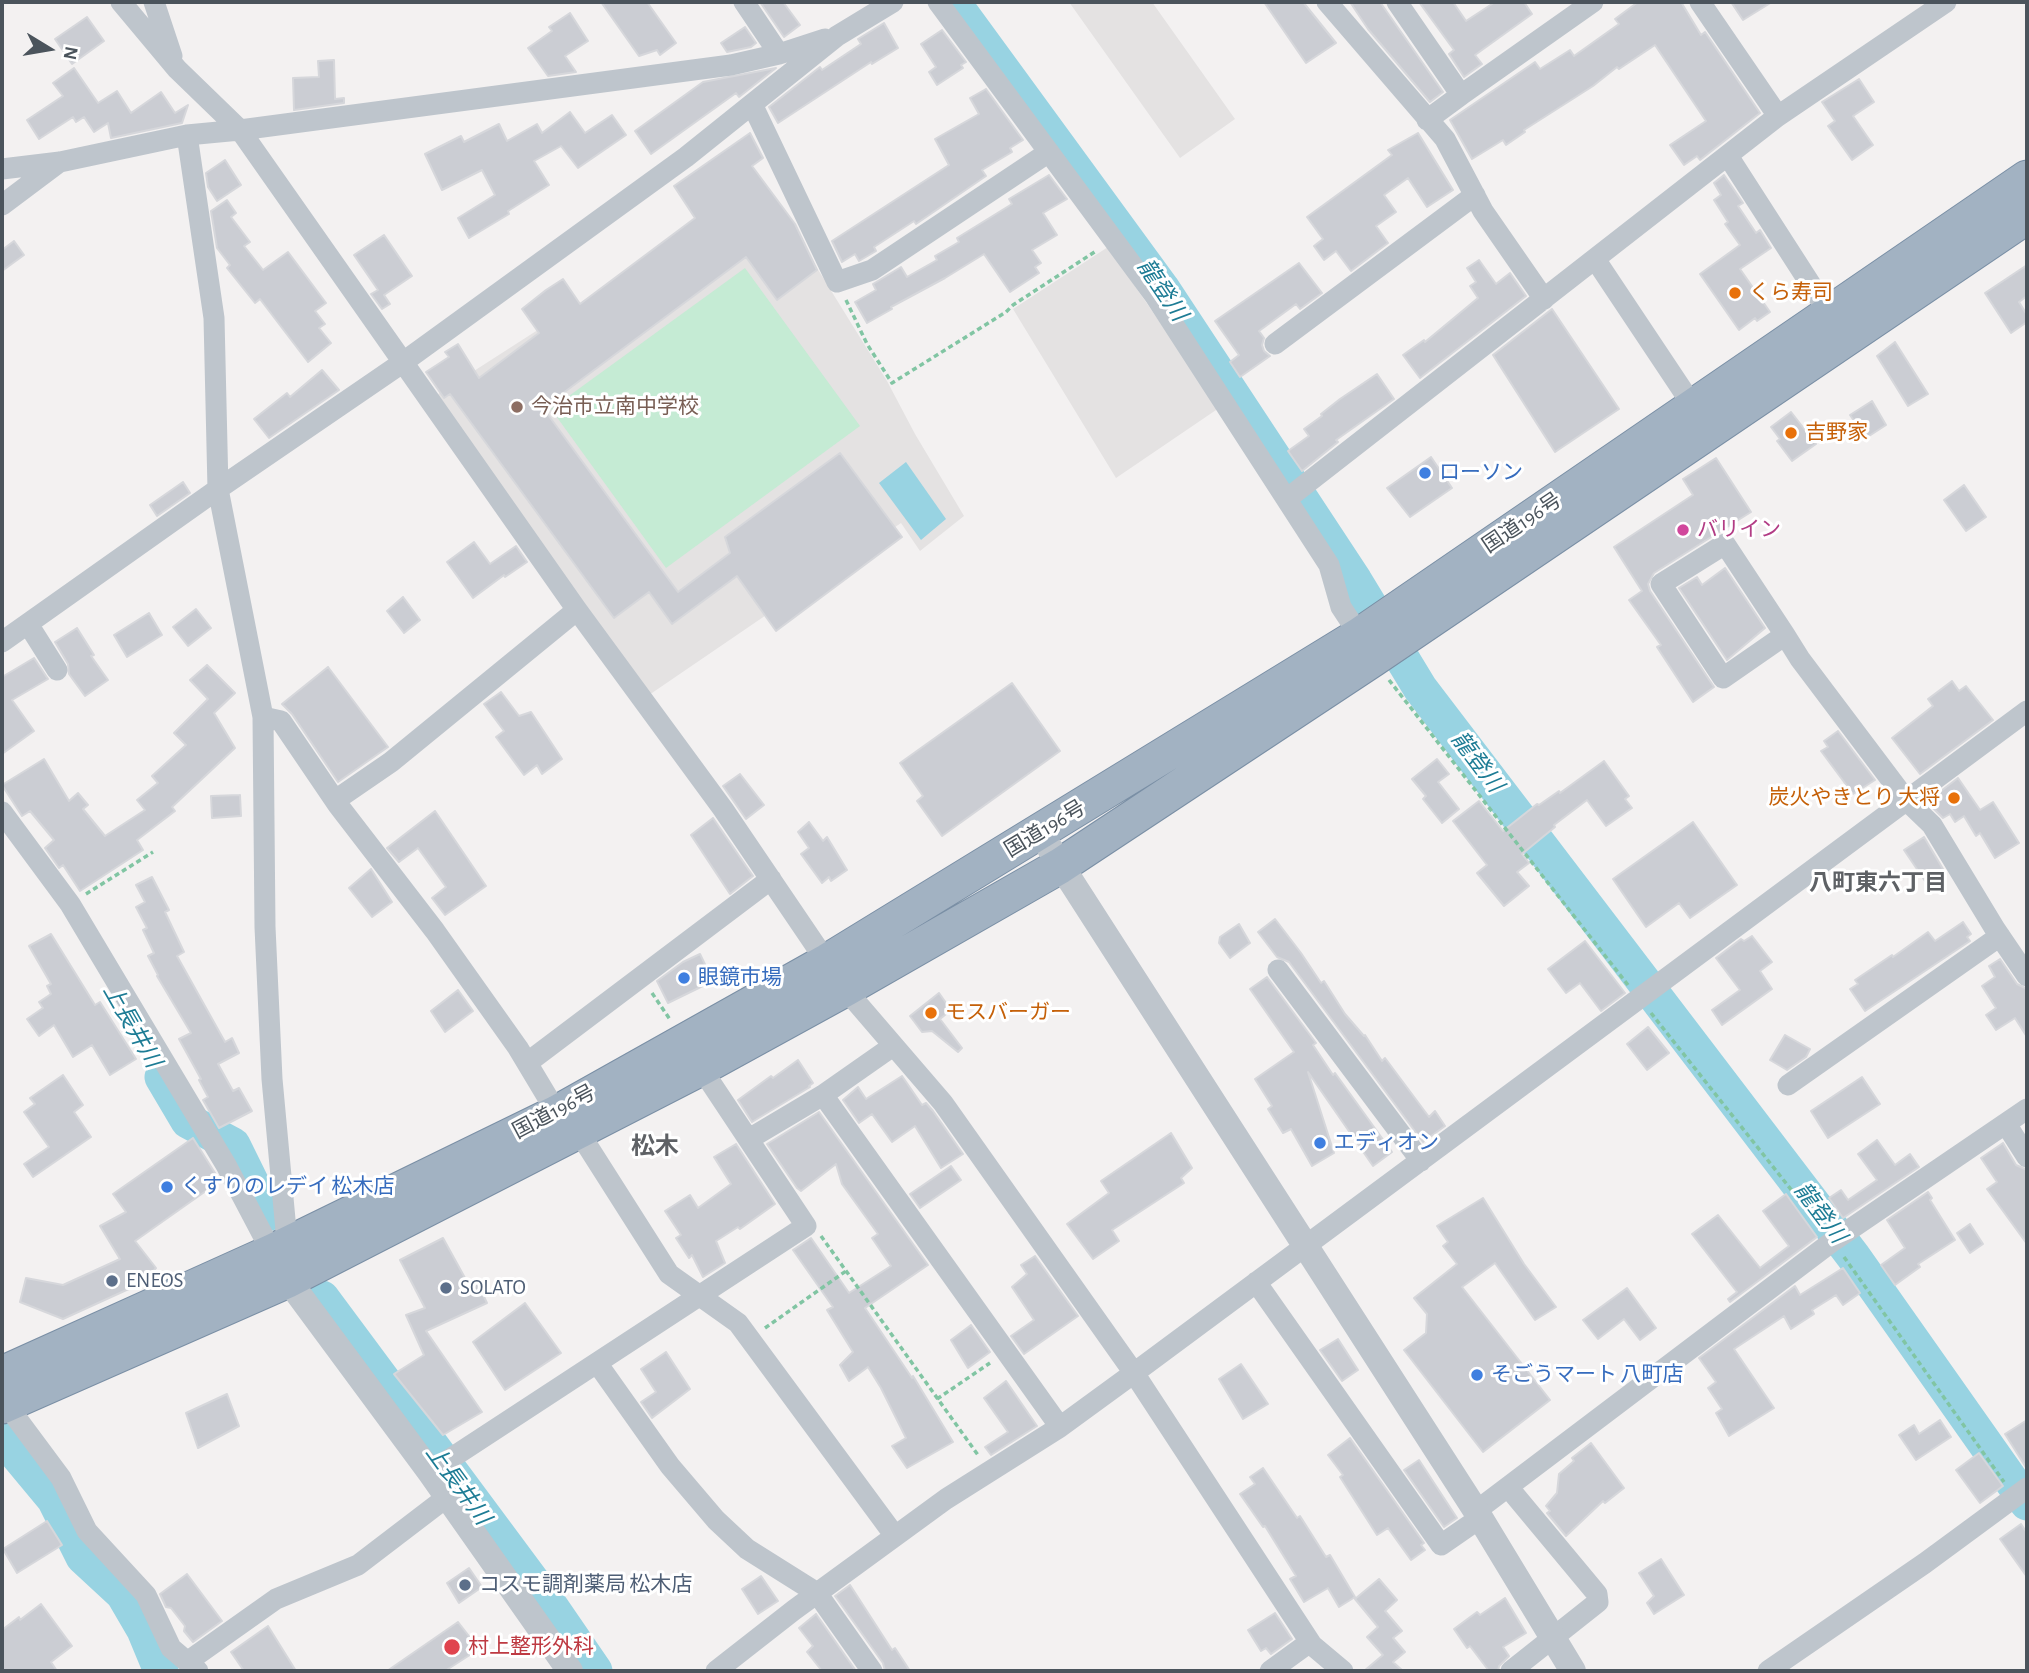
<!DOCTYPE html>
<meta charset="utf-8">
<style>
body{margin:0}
#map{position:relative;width:2029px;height:1673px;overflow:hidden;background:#f3f1f1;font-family:"Alegreya Sans",sans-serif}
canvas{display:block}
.frame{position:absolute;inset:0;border:4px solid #4b545c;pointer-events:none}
.north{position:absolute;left:14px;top:14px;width:70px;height:70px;-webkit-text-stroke:5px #fff;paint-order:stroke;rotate:101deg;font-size:19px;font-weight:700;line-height:28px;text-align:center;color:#4b545c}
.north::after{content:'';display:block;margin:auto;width:24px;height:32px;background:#4b545c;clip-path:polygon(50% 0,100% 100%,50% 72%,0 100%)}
</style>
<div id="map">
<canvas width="2029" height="1673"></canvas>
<div class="frame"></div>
<div class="north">N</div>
</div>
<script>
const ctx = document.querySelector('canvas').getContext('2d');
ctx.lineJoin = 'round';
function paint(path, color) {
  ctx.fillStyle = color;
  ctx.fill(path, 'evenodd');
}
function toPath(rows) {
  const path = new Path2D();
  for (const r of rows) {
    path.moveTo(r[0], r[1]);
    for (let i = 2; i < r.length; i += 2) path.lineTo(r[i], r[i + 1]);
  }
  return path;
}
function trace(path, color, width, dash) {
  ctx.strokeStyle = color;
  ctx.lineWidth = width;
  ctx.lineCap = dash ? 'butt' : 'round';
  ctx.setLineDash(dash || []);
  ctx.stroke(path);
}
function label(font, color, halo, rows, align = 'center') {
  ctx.font = font + ' "Alegreya Sans","Noto Sans JP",sans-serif';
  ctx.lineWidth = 6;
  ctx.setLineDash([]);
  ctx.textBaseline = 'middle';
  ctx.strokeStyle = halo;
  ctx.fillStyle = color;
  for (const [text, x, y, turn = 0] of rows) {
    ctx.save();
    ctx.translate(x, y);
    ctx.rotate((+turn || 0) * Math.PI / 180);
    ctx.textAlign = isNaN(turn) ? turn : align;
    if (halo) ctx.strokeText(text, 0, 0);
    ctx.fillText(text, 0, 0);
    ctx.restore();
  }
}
paint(toPath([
 [1069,2,1152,2,1235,119,1180,158],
 [765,184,887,381,915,434,964,516,920,551,901,523,649,695,435,396],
 [1108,247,1219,408,1116,478,1013,309]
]), '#e4e2e2');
paint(toPath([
 [745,268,860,426,666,568,551,409]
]), '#c5ebd4');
paint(toPath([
 [906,462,946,519,921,540,879,483]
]), '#98d3e2');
trace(toPath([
 [953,2,1162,288,1355,581,1420,688,1853,1256,2027,1503],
 [162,1077,188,1121,233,1145,267,1214],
 [322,1298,547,1601,595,1671],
 [4,1439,54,1499,83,1557,123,1594,144,1630,161,1671]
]), '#98d3e2', 35);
const building = toPath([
 [601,2,647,2,676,43,660,55,657,50,639,56,601,2],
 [760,2,783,2,800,25,784,37,760,2],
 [1264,2,1303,2,1336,43,1306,63,1264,2],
 [1350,2,1380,2,1443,92,1430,102,1368,29,1350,2],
 [1419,2,1453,2,1466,21,1495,2,1524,2,1532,14,1475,55,1482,64,1464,77,1449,54,1454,50,1419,2],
 [1638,2,1681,2,1701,35,1705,32,1760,113,1700,160,1697,156,1684,165,1670,145,1706,121,1655,45,1619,69,1617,67,1593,86,1524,130,1525,132,1506,145,1503,140,1472,159,1450,120,1535,62,1540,69,1570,50,1574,56,1619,24,1615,19,1638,2],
 [1731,2,1772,2,1743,20,1731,2],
 [570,13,588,41,565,56,576,72,548,76,528,48,552,31,549,27,570,13],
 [87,17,104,41,72,64,55,39,87,17],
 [884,23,898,48,872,64,871,62,778,123,769,107,820,67,822,70,861,44,858,39,884,23],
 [745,27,756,43,751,47,727,52,721,43,745,27],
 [942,30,966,62,961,65,963,68,937,85,929,72,936,67,921,44,942,30],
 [334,60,335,99,344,98,344,103,294,110,293,78,319,77,318,61,334,60],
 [74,68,98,103,117,91,131,113,161,92,175,113,188,105,182,123,111,138,108,123,94,132,84,117,76,122,73,117,39,139,27,120,63,96,53,83,74,68],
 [776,68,739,97,736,93,651,154,635,131,703,82,776,68],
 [1859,79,1874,102,1853,116,1873,145,1852,160,1828,126,1835,121,1822,102,1859,79],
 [986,89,1023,140,1010,148,1012,152,982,170,986,176,916,224,914,221,874,247,876,251,859,261,855,254,842,262,832,241,949,165,935,139,979,114,970,98,986,89],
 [570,112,585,133,612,115,626,135,578,168,561,146,534,161,549,185,508,211,509,214,469,238,458,218,495,195,482,170,442,190,425,154,461,136,464,142,499,124,507,141,537,124,542,133,570,112],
 [750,133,763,158,752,166,795,224,817,270,777,300,746,257,543,408,678,592,730,553,725,537,840,453,902,537,776,631,737,576,672,624,649,592,614,618,450,394,444,398,426,372,449,357,445,352,458,344,479,378,539,333,522,309,546,290,563,279,580,304,695,218,674,186,750,133],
 [1418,133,1453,190,1427,207,1408,178,1384,195,1396,212,1376,226,1388,243,1351,271,1336,251,1324,260,1314,246,1323,239,1307,217,1392,155,1388,150,1418,133],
 [225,160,241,185,217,201,208,187,206,173,225,160],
 [1049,175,1067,199,1043,213,1057,235,1032,250,1041,263,1035,267,1039,273,1010,292,984,254,945,278,891,307,892,309,867,323,855,302,876,290,873,284,901,267,907,277,937,260,935,256,959,242,957,238,1012,204,1009,199,1049,175],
 [1724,175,1743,203,1738,206,1756,233,1760,230,1771,248,1740,269,1770,312,1757,321,1755,318,1739,330,1700,274,1740,245,1725,224,1728,222,1714,200,1721,195,1714,183,1724,175],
 [227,200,236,213,231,217,250,242,244,246,263,270,288,252,326,303,315,311,325,324,319,328,331,343,308,362,260,299,255,303,227,268,230,265,217,248,211,211,227,200],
 [384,235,412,276,384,295,390,304,382,309,371,294,378,290,354,255,384,235],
 [14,241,24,255,2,271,2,250,14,241],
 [1479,260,1496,284,1510,273,1526,296,1420,378,1403,355,1424,340,1425,342,1478,298,1470,286,1476,282,1467,268,1479,260],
 [1299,263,1322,293,1300,309,1296,304,1259,331,1264,338,1262,345,1264,351,1270,356,1240,377,1230,362,1239,355,1215,321,1299,263],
 [2027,265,2027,296,2019,302,2027,315,2027,322,2011,333,1985,293,2027,265],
 [1552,309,1619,409,1555,452,1493,355,1552,309],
 [1895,342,1928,394,1908,406,1877,356,1895,342],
 [322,370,339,390,269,438,254,419,287,393,290,397,322,370],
 [1377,374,1394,399,1336,440,1338,442,1302,471,1288,451,1309,436,1304,429,1322,416,1321,414,1340,399,1377,374],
 [1872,401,1886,425,1866,438,1850,415,1872,401],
 [1791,412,1816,444,1792,461,1777,441,1780,439,1771,427,1791,412],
 [1431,457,1452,488,1410,517,1387,488,1431,457],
 [1716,458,1751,512,1654,573,1648,584,1650,591,1714,687,1693,702,1657,647,1661,645,1629,600,1642,591,1614,547,1693,495,1683,479,1716,458],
 [183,482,190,493,157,516,150,505,183,482],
 [1964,485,1986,517,1966,531,1944,500,1964,485],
 [474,542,490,564,516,546,527,562,505,577,504,575,473,598,447,562,474,542],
 [1725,568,1765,628,1727,660,1679,588,1697,577,1702,585,1725,568],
 [403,597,420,620,404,633,387,611,403,597],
 [196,609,211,628,188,646,173,627,196,609],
 [149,613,162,635,127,657,114,635,149,613],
 [77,628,94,655,91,656,108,680,85,696,69,674,68,664,55,642,77,628],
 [34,658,48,679,12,700,34,731,2,754,2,677,34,658],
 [207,665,235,693,214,713,235,748,172,807,175,811,137,840,143,850,80,891,63,865,59,868,45,848,54,840,30,811,22,816,2,785,44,759,69,801,78,793,88,805,83,809,105,836,145,810,137,800,158,783,152,776,186,745,174,733,208,699,190,680,207,665],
 [328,667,388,747,338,782,292,714,282,704,328,667],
 [1952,681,1959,691,1966,686,1993,720,1920,774,1892,738,1933,706,1928,699,1952,681],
 [1012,683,1060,751,942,836,917,801,923,796,900,763,1012,683],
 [501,692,519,716,531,712,562,759,542,774,537,765,524,775,496,737,504,731,484,704,501,692],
 [1838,731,1875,780,1853,794,1821,751,1828,747,1824,741,1838,731],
 [1437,759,1449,774,1438,782,1459,809,1442,823,1423,799,1426,796,1412,779,1437,759],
 [1604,761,1629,796,1625,799,1632,808,1606,826,1587,800,1554,825,1555,827,1522,854,1529,863,1517,872,1529,886,1504,906,1477,873,1487,865,1453,821,1479,801,1503,831,1537,804,1539,805,1559,791,1560,793,1604,761],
 [740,774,764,805,746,819,723,786,740,774],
 [1958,778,1980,810,1993,802,2019,843,1995,858,1980,833,1976,836,1964,816,1955,822,1950,814,1943,818,1934,809,1928,801,1958,778],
 [240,795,241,816,212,818,211,796,240,795],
 [435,811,486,886,445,915,432,898,446,887,418,848,399,862,387,848,435,811],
 [713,818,753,876,730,894,691,835,713,818],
 [809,822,823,841,827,837,847,870,831,881,829,877,822,883,801,854,809,848,798,832,809,822],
 [1693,822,1737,885,1690,918,1679,903,1646,927,1613,879,1693,822],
 [1924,837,1943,869,1925,881,1904,850,1924,837],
 [371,869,392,902,372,917,349,888,371,869],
 [152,877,169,910,165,912,184,952,177,956,225,1042,232,1038,239,1053,218,1064,233,1091,239,1088,252,1111,219,1128,203,1100,208,1097,199,1080,201,1079,179,1039,191,1033,157,976,158,975,148,956,154,953,143,930,147,928,136,907,145,902,136,885,152,877],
 [1275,919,1301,953,1321,983,1324,981,1345,1014,1364,1036,1365,1035,1382,1061,1385,1058,1429,1117,1435,1111,1445,1126,1423,1142,1289,962,1277,957,1258,932,1275,919],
 [1963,922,1971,934,1967,937,1970,941,1865,1011,1850,989,1858,984,1855,980,1892,955,1893,957,1928,932,1935,941,1963,922],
 [1239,924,1250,943,1230,958,1219,943,1220,937,1239,924],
 [51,934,95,1005,100,1002,136,1059,110,1075,92,1045,73,1057,54,1025,39,1036,27,1019,43,1008,39,1002,51,994,47,986,51,984,29,946,51,934],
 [1752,936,1772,962,1760,971,1772,989,1722,1025,1712,1010,1740,990,1716,958,1741,939,1744,941,1752,936],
 [1585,941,1625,993,1601,1011,1580,983,1566,993,1548,969,1585,941],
 [700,954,713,981,668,1003,657,981,683,962,700,954],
 [2000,959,2017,984,2027,989,2027,1037,2015,1018,1996,1030,1986,1015,1996,1008,1982,986,1995,977,1989,966,2000,959],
 [1267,977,1316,1043,1313,1045,1333,1075,1335,1073,1392,1152,1373,1166,1308,1072,1334,1153,1312,1166,1291,1129,1283,1133,1268,1109,1272,1106,1255,1079,1294,1052,1250,989,1267,977],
 [458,990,473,1011,445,1032,431,1011,458,990],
 [939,993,951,1010,940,1019,962,1048,958,1052,932,1031,922,1032,910,1016,939,993],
 [1648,1027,1669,1053,1647,1070,1627,1044,1648,1027],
 [1785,1035,1810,1049,1806,1057,1787,1070,1770,1060,1785,1035],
 [798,1060,813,1083,809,1086,810,1087,752,1122,738,1100,771,1076,773,1078,798,1060],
 [63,1075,83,1105,74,1112,91,1137,33,1177,24,1164,49,1147,24,1112,35,1104,30,1098,63,1075],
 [902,1076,922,1105,926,1103,933,1111,963,1154,941,1168,915,1126,892,1142,872,1114,859,1123,843,1100,858,1087,866,1099,902,1076],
 [1862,1077,1880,1104,1828,1138,1811,1111,1862,1077],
 [819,1112,928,1265,865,1308,912,1378,913,1376,953,1442,907,1468,892,1446,906,1438,881,1388,868,1367,849,1381,840,1365,853,1352,827,1310,833,1307,793,1250,811,1238,849,1293,891,1266,872,1238,878,1234,842,1184,836,1164,801,1191,797,1188,767,1144,819,1112],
 [1171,1133,1192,1168,1181,1178,1184,1183,1112,1230,1119,1241,1093,1259,1067,1224,1109,1193,1101,1181,1171,1133],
 [193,1138,220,1181,135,1241,156,1268,144,1282,63,1319,20,1302,26,1278,63,1285,120,1259,100,1226,126,1212,113,1194,193,1138],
 [1877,1140,1895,1165,1910,1154,1919,1167,1843,1218,1829,1198,1841,1190,1848,1200,1877,1180,1858,1154,1877,1140],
 [2003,1143,2016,1165,2027,1170,2027,1244,1987,1189,1997,1182,1981,1158,2003,1143],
 [736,1144,775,1204,740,1229,738,1227,716,1241,725,1263,703,1277,692,1255,689,1258,676,1238,681,1235,665,1211,690,1195,698,1208,731,1184,714,1157,736,1144],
 [951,1166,961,1180,920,1208,910,1194,951,1166],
 [1928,1192,1932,1198,1930,1200,1955,1240,1918,1264,1920,1267,1895,1285,1881,1265,1905,1248,1887,1220,1928,1192],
 [1786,1194,1817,1237,1730,1302,1728,1299,1737,1292,1692,1234,1718,1215,1760,1268,1789,1246,1763,1211,1786,1194],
 [1483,1198,1524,1264,1556,1307,1535,1320,1495,1263,1462,1287,1550,1400,1483,1452,1404,1350,1426,1333,1427,1314,1414,1298,1457,1264,1443,1246,1448,1242,1437,1226,1483,1198],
 [1970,1224,1983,1244,1970,1253,1957,1233,1970,1224],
 [443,1238,470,1287,477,1282,487,1303,426,1331,482,1412,443,1435,394,1374,424,1355,406,1315,425,1308,400,1260,443,1238],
 [1035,1256,1078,1316,1024,1354,1011,1336,1034,1320,1012,1287,1027,1274,1021,1265,1035,1256],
 [1843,1268,1860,1293,1843,1305,1836,1295,1812,1310,1814,1314,1791,1329,1784,1316,1734,1349,1774,1408,1729,1436,1716,1413,1722,1409,1708,1388,1716,1382,1699,1358,1795,1286,1800,1295,1843,1268],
 [1627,1288,1656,1328,1640,1340,1624,1319,1598,1339,1583,1320,1627,1288],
 [525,1303,561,1353,505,1390,473,1342,525,1303],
 [971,1325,990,1352,968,1368,951,1340,971,1325],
 [1338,1339,1358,1370,1342,1381,1320,1350,1338,1339],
 [666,1352,690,1389,652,1418,641,1402,656,1392,641,1369,666,1352],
 [1241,1364,1268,1404,1243,1419,1219,1379,1241,1364],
 [1006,1381,1037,1426,991,1455,985,1447,1008,1432,984,1398,1006,1381],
 [227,1394,239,1426,198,1448,186,1413,227,1394],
 [1940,1420,1951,1437,1916,1460,1899,1435,1914,1425,1919,1434,1940,1420],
 [2027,1420,2027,1469,2005,1434,2027,1420],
 [1350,1438,1424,1543,1421,1545,1425,1550,1411,1560,1388,1528,1377,1535,1340,1477,1343,1475,1328,1455,1350,1438],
 [1591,1443,1624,1488,1605,1503,1603,1501,1566,1536,1547,1513,1550,1511,1546,1506,1557,1493,1559,1474,1574,1461,1572,1458,1591,1443],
 [1979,1453,2003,1486,1980,1503,1956,1470,1979,1453],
 [1419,1460,1457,1518,1444,1527,1404,1470,1419,1460],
 [1263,1468,1297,1518,1300,1516,1326,1557,1330,1555,1355,1597,1339,1607,1328,1588,1304,1602,1290,1579,1296,1576,1265,1526,1263,1527,1240,1494,1255,1484,1250,1477,1263,1468],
 [47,1521,62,1545,17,1573,3,1549,47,1521],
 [2021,1524,2027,1533,2027,1577,2000,1539,2021,1524],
 [1661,1559,1684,1595,1654,1614,1647,1603,1654,1596,1639,1573,1661,1559],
 [469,1568,482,1587,459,1603,447,1583,469,1568],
 [187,1574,222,1621,193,1642,184,1631,185,1626,171,1608,166,1607,160,1594,187,1574],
 [761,1576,778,1601,758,1614,742,1589,761,1576],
 [1379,1579,1397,1600,1385,1611,1402,1631,1393,1638,1405,1652,1393,1662,1403,1671,1364,1671,1383,1655,1367,1637,1378,1627,1355,1599,1379,1579],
 [850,1585,892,1650,895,1648,910,1671,885,1671,883,1663,835,1596,850,1585],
 [1505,1598,1526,1633,1503,1647,1509,1656,1499,1666,1498,1671,1489,1671,1470,1646,1467,1648,1454,1629,1477,1612,1480,1615,1505,1598],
 [41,1604,72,1646,51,1662,57,1671,2,1671,2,1630,19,1617,20,1620,41,1604],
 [1275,1613,1292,1639,1271,1654,1266,1648,1261,1651,1248,1630,1275,1613],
 [816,1614,856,1671,822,1671,807,1652,813,1646,799,1628,816,1614],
 [458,1622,479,1649,445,1671,387,1671,458,1622],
 [268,1626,296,1671,244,1671,231,1652,268,1626]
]);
paint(building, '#cbcdd3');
trace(building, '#d6d7db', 2);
const trunk = toPath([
 [2,1374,272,1252,557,1113,828,961,1360,635,2027,178],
 [2,1406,288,1280,701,1068,845,989,1060,866,1373,659,2027,216]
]);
trace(trunk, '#7a8fa5', 37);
trace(toPath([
 [846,300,867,344,892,383,1006,312,1013,305,1096,251],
 [1389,680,1628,985],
 [86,894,153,852],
 [652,993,671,1021],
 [1651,1013,1820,1226],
 [821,1236,978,1455],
 [1844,1257,2004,1482],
 [765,1328,846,1271],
 [937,1399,990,1363]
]), '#81c5a3', 3.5, [5, 3.5]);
trace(toPath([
 [121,2,177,69,240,130,577,610,723,809,845,989,943,1103,1134,1373,1312,1645,1343,1671],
 [154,2,172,56],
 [744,2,779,54],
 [938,2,1155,296,1329,565,1341,607,1366,645],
 [1327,2,1445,139,1483,211,1544,299],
 [1397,2,1461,95,1593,2],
 [1700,2,1778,116],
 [752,104,837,282,872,270,1049,152],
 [1427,120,1461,95],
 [187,135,214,318,218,489,263,717,265,927,272,1079,288,1252],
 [1728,156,1829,313],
 [2,169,60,162,187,135,240,130,731,65,779,54,825,39],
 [2,205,58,163],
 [1595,259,1693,406],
 [1275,344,1475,195],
 [1288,498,1778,116,1946,2],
 [28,624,57,670],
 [1785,635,1723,678,1661,584,1725,544,1785,635,1800,659,1907,801,1932,825,1995,929,2027,976],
 [2,642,218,489,402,363,686,157,837,36,893,2],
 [263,717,281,721,338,805],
 [2,812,70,904,226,1165,276,1260],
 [1278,970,1421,1161],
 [527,1063,771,879],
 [1788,1085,2000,936],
 [823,1095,1060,1427],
 [557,1113,518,1048,435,931,338,805,340,797,391,762,577,610],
 [2006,1124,2027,1157],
 [578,1131,669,1274,738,1323,895,1536],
 [749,1139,823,1095,893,1046],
 [1256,1282,1441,1545,1480,1518],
 [597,1363,670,1466,716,1520,747,1549,817,1593,872,1671],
 [6,1404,61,1478,87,1531,146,1595,171,1648,198,1671],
 [430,1472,806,1226,701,1068],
 [1508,1487,1597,1594,1598,1602,1511,1671],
 [1476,1511,1833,1241,2027,1109],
 [187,1662,276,1599,358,1565,447,1497],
 [716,1671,794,1610,946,1499,1060,1427,1134,1373,2027,711],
 [1270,1671,1310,1642],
 [1768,1671,1925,1563,2027,1488]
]), '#bec5cc', 21);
trace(toPath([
 [1040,833,1476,1511,1573,1671],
 [288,1280,430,1472,570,1671]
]), '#bec5cc', 26);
trace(trunk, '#a2b2c2', 35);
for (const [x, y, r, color] of [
 [1735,293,7,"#e8710a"],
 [517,407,7,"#8d6e63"],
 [1791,433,7,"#e8710a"],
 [1425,473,7,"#3f7fe0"],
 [1683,530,7,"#d1479c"],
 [1954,798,7,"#e8710a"],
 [684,978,7,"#3f7fe0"],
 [931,1013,7,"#e8710a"],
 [1320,1143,7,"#3f7fe0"],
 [167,1187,7,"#3f7fe0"],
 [112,1281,7,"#5c6f8a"],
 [446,1288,7,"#5c6f8a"],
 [1477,1375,7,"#3f7fe0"],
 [465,1585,7,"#5c6f8a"],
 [452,1647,9,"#e0444e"]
]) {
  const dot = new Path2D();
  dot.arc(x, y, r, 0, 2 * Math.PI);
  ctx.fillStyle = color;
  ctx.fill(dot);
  trace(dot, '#fff', 2.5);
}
label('21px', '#c56008', '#fff', [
 ["くら寿司",1749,293],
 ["吉野家",1805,433],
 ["炭火やきとり 大将",1940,798,"right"],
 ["モスバーガー",945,1013]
], 'left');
label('21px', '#785e54', '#fff', [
 ["今治市立南中学校",531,407]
], 'left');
label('21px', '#366cbe', '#fff', [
 ["ローソン",1439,473],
 ["眼鏡市場",698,978],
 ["エディオン",1334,1143],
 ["くすりのレデイ 松木店",181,1187],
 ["そごうマート 八町店",1491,1375]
], 'left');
label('21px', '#4b545c', '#fff', [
 ["国道196号",1522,523,-34],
 ["国道196号",1045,829,-31],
 ["国道196号",554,1112,-28]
]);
label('21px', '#b23c85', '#fff', [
 ["バリイン",1697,530]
], 'left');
label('21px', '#4e5e75', '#fff', [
 ["ENEOS",126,1281],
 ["SOLATO",460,1288],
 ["コスモ調剤薬局 松木店",479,1585]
], 'left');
label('21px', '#be3a42', '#fff', [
 ["村上整形外科",468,1647]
], 'left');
label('italic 23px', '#1d7c95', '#fff', [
 ["龍登川",1162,290,56],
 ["龍登川",1477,762,53],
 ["上長井川",132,1026,60],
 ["龍登川",1820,1213,53],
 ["上長井川",458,1485,54]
]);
label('bold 23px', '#5e6165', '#fff', [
 ["八町東六丁目",1878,883]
]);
label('bold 24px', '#5e6165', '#fff', [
 ["松木",655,1147]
]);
</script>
